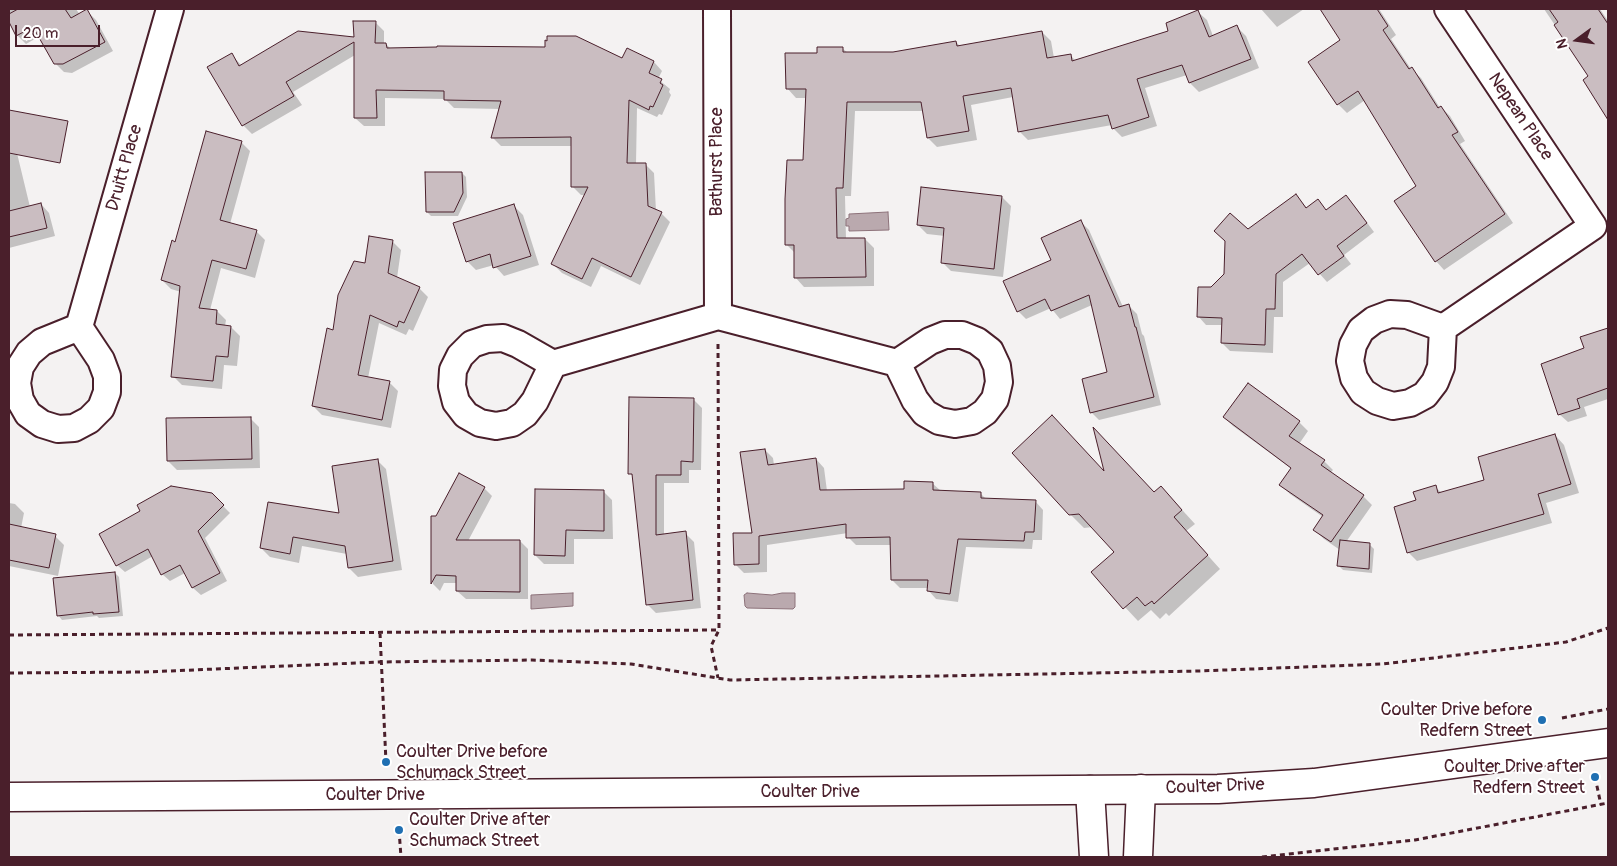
<!DOCTYPE html>
<style>
body{margin:0}
#map{position:relative;width:1617px;height:866px;overflow:hidden;background:#f4f2f2;font-family:Pangolin,sans-serif}
canvas{display:block}
.frame{position:absolute;inset:0;border:10px solid #4a1f2b;pointer-events:none}
.north{position:absolute;left:1552px;top:15px;width:50px;height:50px;-webkit-text-stroke:4px #fff;paint-order:stroke;rotate:256deg;font-size:14px;font-weight:700;line-height:20px;text-align:center;color:#4a1f2b}
.north::after{content:'';display:block;margin:auto;width:18px;height:22px;background:#4a1f2b;clip-path:polygon(50% 0,100% 100%,50% 72%,0 100%)}
.scale{position:absolute;left:15px;top:25px;width:85px;height:22px;box-sizing:border-box;border:2px solid #4a1f2b;border-top:0;padding-left:6px;font-size:15px;line-height:18px;white-space:nowrap;color:#4a1f2b;-webkit-text-stroke:4px #fff;paint-order:stroke}
</style>
<div id="map">
<canvas width="1617" height="866"></canvas>
<div class="frame"></div>
<div class="north">N</div>
<div class="scale">20 m</div>
</div>
<script>
const ctx = document.querySelector('canvas').getContext('2d');
ctx.lineJoin = 'round';
function paint(path, color) {
  ctx.fillStyle = color;
  ctx.fill(path, 'evenodd');
}
function toPath(rows) {
  const path = new Path2D();
  for (const r of rows) {
    path.moveTo(r[0], r[1]);
    for (let i = 2; i < r.length; i += 2) path.lineTo(r[i], r[i + 1]);
  }
  return path;
}
function trace(path, color, width, dash) {
  ctx.strokeStyle = color;
  ctx.lineWidth = width;
  ctx.lineCap = dash ? 'butt' : 'round';
  ctx.setLineDash(dash || []);
  ctx.stroke(path);
}
function label(font, color, halo, rows, align = 'center') {
  ctx.font = font + ' Pangolin,sans-serif';
  ctx.lineWidth = 4;
  ctx.setLineDash([]);
  ctx.textBaseline = 'middle';
  ctx.strokeStyle = halo;
  ctx.fillStyle = color;
  for (const [text, x, y, turn = 0] of rows) {
    ctx.save();
    ctx.translate(x, y);
    ctx.rotate((+turn || 0) * Math.PI / 180);
    ctx.textAlign = isNaN(turn) ? turn : align;
    if (halo) ctx.strokeText(text, 0, 0);
    ctx.fillText(text, 0, 0);
    ctx.restore();
  }
}
const water = toPath([
 [888,212,889,230,849,231,849,226,846,226,846,219,849,218,849,214,888,212],
 [573,593,573,606,531,609,531,595,573,593],
 [747,593,772,595,782,593,795,593,795,607,793,609,747,608,745,606,744,595,747,593]
]);
paint(water, '#baa9ae');
trace(water, '#8d727a', 1);
paint(toPath([
 [9,9,76,9,80,15,87,11,96,20,113,51,72,73,64,72,55,63,40,36,26,44,17,35,9,19],
 [1261,9,1304,9,1277,27],
 [1321,9,1379,9,1396,35,1391,39,1411,69,1421,78,1440,108,1441,107,1450,116,1465,141,1460,144,1513,223,1444,270,1436,261,1418,186,1365,100,1347,113,1338,104,1342,40],
 [1544,9,1600,9,1608,21,1608,106,1606,108,1590,77],
 [1198,12,1207,20,1213,36,1237,27,1246,36,1259,68,1199,92,1190,83,1187,75,1145,88,1157,126,1122,137,1113,128,1112,125,1028,140,1019,131,1013,97,971,105,977,140,937,147,928,138,923,111,855,111,851,196,845,196,846,239,865,239,874,248,874,286,804,287,795,277,795,253,786,244,804,162,807,98,796,98,787,88,818,54,842,48,848,53,894,53,956,42,961,47,1042,32,1051,41,1054,58,1070,55,1076,61,1170,31],
 [375,22,384,31,384,44,386,44,391,49,654,62,662,71,658,79,670,89,669,92,671,95,662,115,659,114,657,117,637,108,636,164,645,164,654,173,656,211,661,213,670,222,640,285,601,266,591,287,562,273,553,264,585,195,581,195,573,187,572,146,501,146,493,138,500,109,454,108,445,99,385,98,385,126,364,126,355,118,355,55,293,92,302,105,252,134,243,125,209,68,231,54,242,66,355,39],
 [9,120,30,207,41,204,49,213,55,236,9,248],
 [241,142,250,151,230,224,256,231,265,240,255,278,221,268,210,310,217,311,226,320,225,326,231,327,240,336,237,366,224,365,222,389,182,385,173,376,181,292,171,289,162,280,176,244],
 [462,173,466,177,467,197,458,216,431,216,427,212],
 [1296,195,1307,208,1318,201,1327,211,1346,197,1354,205,1374,232,1344,255,1351,264,1327,282,1310,263,1283,282,1283,317,1274,317,1273,353,1230,351,1222,343,1223,325,1206,325,1198,316,1212,288,1225,274,1248,231],
 [1002,197,1011,206,1003,277,951,271,942,262,945,236,927,234,918,225],
 [514,206,523,215,539,265,504,276,494,265,476,270,467,261],
 [1081,222,1089,230,1123,307,1129,306,1137,314,1142,334,1144,336,1161,405,1099,420,1091,412,1109,373,1092,305,1060,319,1051,308,1026,319,1018,311],
 [392,241,401,250,397,278,419,288,428,297,413,331,409,329,406,335,379,323,368,378,389,382,398,391,391,428,322,415,313,406,334,331,366,265],
 [1608,329,1608,399,1584,407,1587,416,1568,422,1559,414,1585,349],
 [693,399,702,408,701,470,689,470,689,483,664,483,664,535,685,533,694,542,701,608,656,613,647,604,634,477,630,473],
 [1224,417,1299,422,1308,431,1299,444,1324,461,1333,470,1330,473,1363,496,1372,505,1346,542,1370,545,1374,549,1372,573,1343,570,1339,566,1340,550,1324,539,1315,530,1323,517,1290,494,1281,485,1292,469,1233,426],
 [250,418,259,427,260,468,177,470,168,461],
 [1555,435,1564,445,1579,493,1546,503,1552,523,1417,561,1408,552,1417,501,1435,487,1442,493,1486,481],
 [765,450,773,458,774,465,816,459,824,468,827,491,905,490,932,483,941,491,980,493,987,500,1035,501,1043,510,1042,540,1033,540,1032,549,966,547,958,602,936,599,928,590,928,588,900,588,892,580,891,545,856,545,848,537,848,533,767,545,767,572,744,573,735,564,754,534],
 [377,460,386,469,402,570,358,577,349,568,347,554,302,546,299,563,270,557,261,548,341,514],
 [1106,473,1174,501,1195,524,1186,531,1220,569,1169,616,1166,613,1160,619,1151,610,1138,621,1093,573,1116,552,1093,527,1084,528,1070,514],
 [484,488,492,496,468,541,520,541,528,549,528,599,466,599,457,591,457,583,444,583,440,591,433,584,432,517,437,517],
 [603,491,612,500,613,539,574,539,574,564,544,564,535,555],
 [211,494,230,513,205,538,227,581,201,595,193,588,185,573,170,581,162,574,153,556,125,572,117,565],
 [9,503,15,504,24,513,21,528,55,536,64,545,58,576,9,566],
 [115,573,119,577,123,616,99,618,97,616,62,620,58,615]
]), '#0003');
const building = toPath([
 [18,9,65,9,71,18,87,9,105,42,63,64,54,64,33,27,16,36,9,22,9,14,18,9],
 [1320,9,1377,9,1388,26,1383,30,1409,69,1412,67,1438,108,1441,106,1458,132,1452,135,1505,214,1435,262,1394,201,1416,186,1358,91,1337,105,1308,62,1340,40,1320,9],
 [1549,9,1598,9,1608,24,1608,120,1583,80,1588,76,1554,25,1558,22,1549,9],
 [1198,10,1209,37,1237,25,1251,59,1189,83,1182,65,1137,79,1149,117,1112,129,1108,115,1018,132,1011,88,963,96,969,131,927,138,921,102,847,102,843,188,836,188,837,238,865,238,866,277,794,278,794,245,785,245,785,199,787,160,803,160,806,89,786,89,785,53,817,53,817,47,843,47,843,52,893,52,956,41,957,46,1042,31,1047,58,1071,54,1072,61,1168,31,1166,23,1198,10],
 [353,21,376,21,375,43,386,43,387,48,437,47,437,46,545,47,545,40,547,41,547,36,576,36,622,58,627,48,654,61,649,73,662,79,660,83,663,85,653,107,650,106,649,110,629,100,627,163,646,163,648,206,662,212,631,277,592,258,582,279,551,264,588,187,571,187,571,137,491,138,501,101,444,100,444,91,376,90,377,118,354,118,354,42,286,82,294,96,242,126,207,67,232,53,239,66,298,31,354,37,353,21],
 [9,110,68,121,60,163,9,153,9,110],
 [206,131,242,141,220,220,257,230,246,269,212,260,199,308,217,310,216,324,231,326,228,357,216,356,213,381,171,377,180,286,161,280,172,240,175,242,206,131],
 [425,172,462,172,463,193,454,212,426,212,425,172],
 [921,187,1002,196,994,269,941,263,944,228,917,225,921,187],
 [1296,194,1306,208,1318,199,1326,210,1346,195,1367,223,1337,246,1344,256,1318,275,1302,254,1276,274,1275,309,1266,309,1265,345,1221,343,1222,318,1197,317,1198,287,1211,287,1224,274,1225,241,1214,231,1230,213,1248,229,1296,194],
 [41,203,47,228,9,237,9,211,41,203],
 [514,204,531,256,493,268,490,254,466,262,453,223,514,204],
 [1081,220,1119,307,1129,304,1135,327,1136,327,1154,397,1090,413,1082,379,1107,372,1089,295,1051,311,1045,299,1017,312,1003,281,1051,260,1041,238,1081,220],
 [369,236,393,240,388,273,420,287,404,323,399,321,397,327,370,315,358,375,390,381,382,420,312,406,327,328,333,330,338,295,354,261,365,263,369,236],
 [1608,328,1608,388,1577,399,1580,408,1558,415,1541,364,1584,348,1580,337,1608,328],
 [1248,383,1300,421,1289,436,1325,460,1321,465,1364,495,1331,542,1313,530,1323,515,1279,485,1291,468,1223,417,1248,383],
 [629,397,694,398,693,462,681,461,681,475,656,475,656,535,686,531,693,600,646,605,632,474,628,474,629,397],
 [1052,415,1104,471,1093,427,1154,492,1161,486,1182,510,1174,517,1208,555,1154,604,1152,601,1145,606,1137,597,1123,609,1091,572,1114,552,1079,514,1069,515,1012,453,1052,415],
 [251,417,252,459,167,461,166,418,251,417],
 [1555,434,1571,484,1538,494,1544,514,1407,553,1394,507,1416,500,1413,492,1436,485,1438,493,1484,480,1478,457,1555,434],
 [765,449,768,465,816,458,820,490,904,489,904,481,933,482,933,490,981,492,981,498,1036,500,1034,532,1025,532,1024,541,958,539,950,594,927,591,928,580,891,580,890,537,846,538,846,524,759,536,759,564,734,565,733,533,752,533,740,452,765,449],
 [378,459,393,561,348,568,345,546,293,537,290,554,260,548,268,502,339,513,332,466,378,459],
 [459,473,485,487,456,540,520,540,520,592,456,591,456,576,436,575,431,584,431,516,436,516,459,473],
 [171,486,212,493,224,505,198,531,220,573,192,588,180,565,161,575,148,549,116,566,99,534,140,511,137,505,171,486],
 [535,489,604,490,604,531,566,530,565,556,534,555,535,489],
 [9,524,56,534,49,568,9,560,9,524],
 [1340,540,1370,543,1369,569,1337,566,1340,540],
 [115,572,119,612,93,614,93,612,57,616,53,578,115,572]
]);
paint(building, '#cabdc1');
trace(building, '#4a1f2b', 1);
const street = toPath([
 [1390,314,1407,315,1443,328,1441,367,1435,382,1425,395,1410,403,1393,406,1377,401,1363,392,1354,378,1350,361,1353,345,1361,330,1374,320,1390,314],
 [718,316,897,363,930,341,945,335,962,335,977,341,990,351,997,366,999,382,995,399,985,412,972,421,955,424,939,421,925,413,915,400,897,363],
 [79,327,170,9],
 [79,327,101,360,107,376,107,392,101,408,89,420,74,428,58,429,42,424,28,414,20,400,17,383,20,367,29,353,42,342,79,327],
 [1443,328,1593,226,1448,9],
 [553,364,518,344,503,338,487,339,472,344,460,356,453,370,452,386,456,402,466,415,480,423,496,426,512,423,525,414,535,401,553,364,718,316,717,9]
]);
const secondary = toPath([
 [1090,790,1094,857],
 [1138,857,1141,789]
]);
const primary = toPath([
 [9,797,1218,789,1314,783,1608,743]
]);
trace(street, '#4a1f2b', 30);
trace(secondary, '#4a1f2b', 31);
trace(primary, '#4a1f2b', 31);
trace(toPath([
 [718,344,719,630,711,646,718,678],
 [380,633,386,762],
 [9,635,719,630],
 [9,673,145,672,380,662,532,660,631,664,730,680,1199,671,1383,664,1566,642,1608,628],
 [1562,718,1608,709],
 [1595,777,1601,805],
 [399,830,401,857],
 [1262,857,1415,840,1608,803]
]), '#4a1f2b', 3, [5, 4]);
trace(street, '#fff', 26);
trace(secondary, '#fff', 28);
trace(primary, '#fff', 28);
for (const [x, y, r, color] of [
 [1542,720,5,"#1f6fb2"],
 [386,762,5,"#1f6fb2"],
 [1595,777,5,"#1f6fb2"],
 [399,830,5,"#1f6fb2"]
]) {
  const dot = new Path2D();
  dot.arc(x, y, r, 0, 2 * Math.PI);
  ctx.fillStyle = color;
  ctx.fill(dot);
  trace(dot, '#fff', 2);
}
label('18px', '#4a1f2b', '#fff', [
 ["Nepean Place",1520,117,56],
 ["Bathurst Place",717,162,-90],
 ["Druitt Place",125,168,-74],
 ["Coulter Drive",1215,787,-2],
 ["Coulter Drive",810,792],
 ["Coulter Drive",375,795]
]);
label('18px', '#4a1f2b', '#fff', [
 ["Coulter Drive before",1532,710],
 ["Redfern Street",1532,731],
 ["Coulter Drive before",396,752,"left"],
 ["Schumack Street",396,773,"left"],
 ["Coulter Drive after",1585,767],
 ["Redfern Street",1585,788],
 ["Coulter Drive after",409,820,"left"],
 ["Schumack Street",409,841,"left"]
], 'right');
</script>
